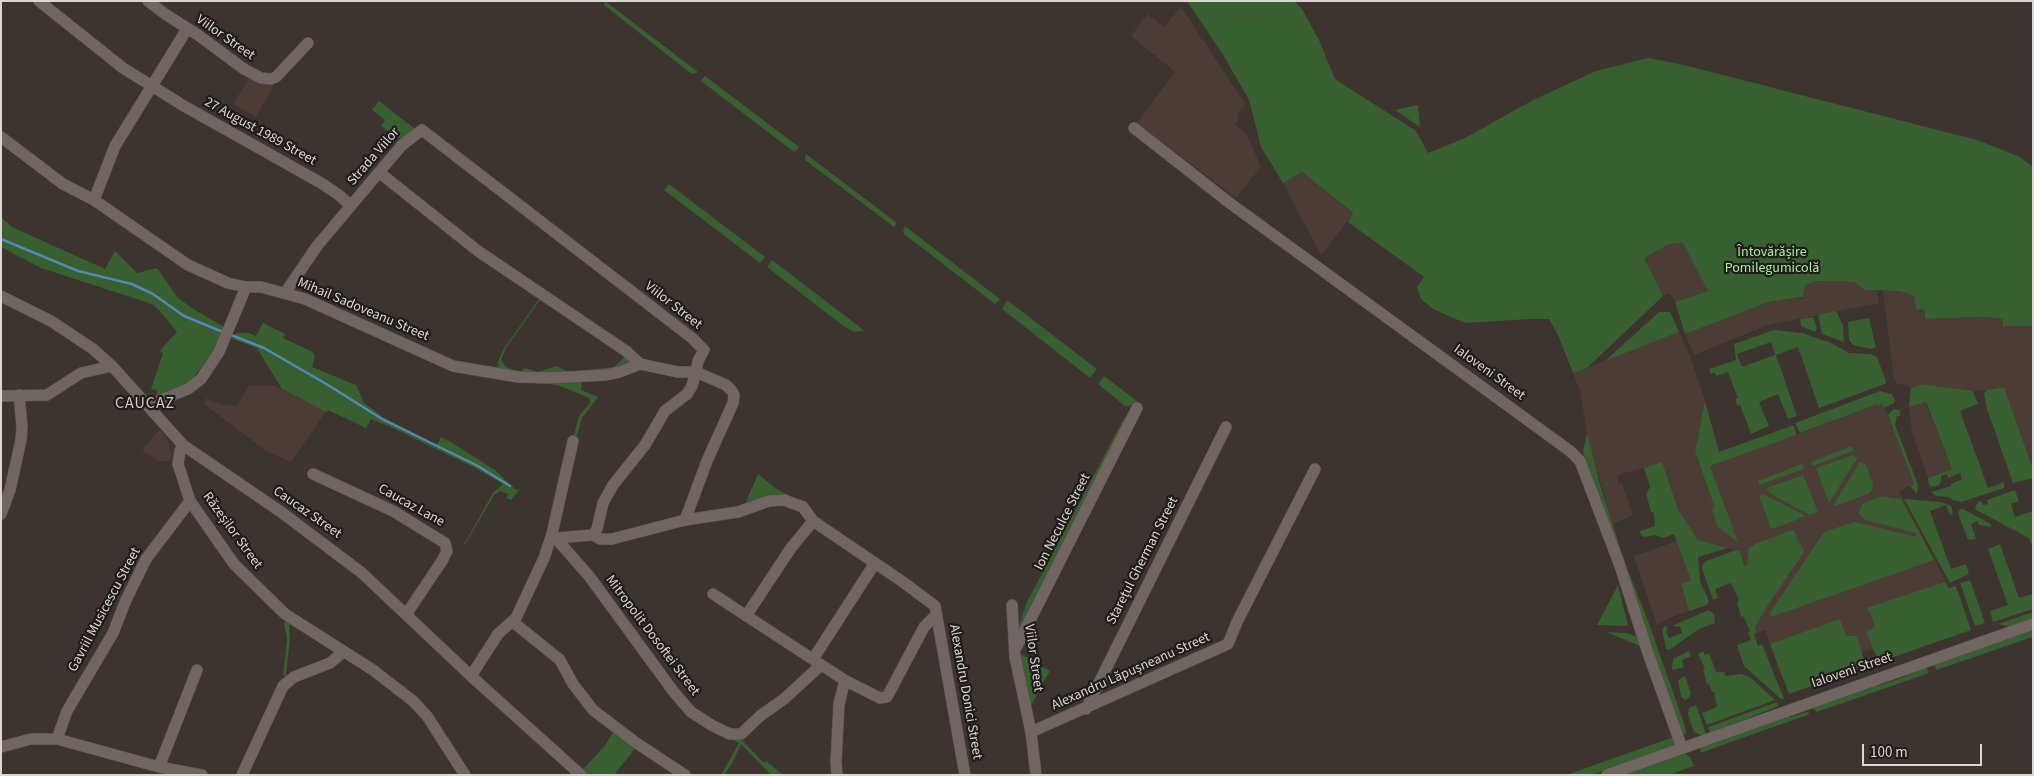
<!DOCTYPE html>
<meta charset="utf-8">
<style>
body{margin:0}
#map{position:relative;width:2034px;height:776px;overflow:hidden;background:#3d332f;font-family:"Source Sans 3",sans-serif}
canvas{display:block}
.frame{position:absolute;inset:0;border:2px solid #dcd6d3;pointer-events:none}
.scale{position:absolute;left:1862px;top:744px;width:120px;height:22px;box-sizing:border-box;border:2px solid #dcd6d3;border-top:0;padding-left:6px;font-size:15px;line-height:18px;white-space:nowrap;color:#dcd6d3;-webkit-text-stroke:4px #201c1a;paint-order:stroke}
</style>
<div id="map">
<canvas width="2034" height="776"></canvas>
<div class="frame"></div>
<div class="scale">100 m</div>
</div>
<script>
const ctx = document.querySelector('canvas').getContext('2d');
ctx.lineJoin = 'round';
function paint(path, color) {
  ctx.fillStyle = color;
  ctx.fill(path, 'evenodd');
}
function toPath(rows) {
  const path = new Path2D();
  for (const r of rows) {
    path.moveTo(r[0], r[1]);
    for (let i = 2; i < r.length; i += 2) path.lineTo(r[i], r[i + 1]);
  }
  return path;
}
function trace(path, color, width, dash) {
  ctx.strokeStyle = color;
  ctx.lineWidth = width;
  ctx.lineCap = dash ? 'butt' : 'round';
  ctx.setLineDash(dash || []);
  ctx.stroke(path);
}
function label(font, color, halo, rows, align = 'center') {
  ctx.font = font + ' "Source Sans 3",sans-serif';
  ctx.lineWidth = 4.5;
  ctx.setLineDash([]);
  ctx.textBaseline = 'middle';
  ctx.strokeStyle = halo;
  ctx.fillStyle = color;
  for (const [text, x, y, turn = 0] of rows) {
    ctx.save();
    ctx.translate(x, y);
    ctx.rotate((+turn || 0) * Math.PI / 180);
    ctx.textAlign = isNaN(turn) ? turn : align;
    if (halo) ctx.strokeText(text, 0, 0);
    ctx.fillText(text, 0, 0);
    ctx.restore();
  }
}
paint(toPath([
 [1181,7,1197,31,1199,37,1203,40,1242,99,1245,106,1237,114,1239,119,1235,124,1247,135,1261,167,1236,198,1137,123,1175,72,1131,36,1147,14,1164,27],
 [249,78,274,85,256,117,233,104],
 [1302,172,1353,214,1321,255,1283,183],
 [1684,243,1708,291,1675,302,1670,293,1663,296,1643,258,1669,244],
 [1817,281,1854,282,1864,290,1877,291,1879,303,1768,325,1694,355,1685,334,1769,302,1803,298,1805,285],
 [1883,291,1900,291,1914,296,1915,300,1924,308,1925,319,1983,317,2003,319,2004,326,2033,326,2033,469,2004,387,1986,390,1967,391,1922,384,1911,388,1903,384,1897,385,1894,379],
 [1679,332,1691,358,1705,401,1695,451,1698,460,1791,426,1794,426,1797,435,1883,402,1914,484,1899,491,1949,588,1956,586,1873,649,1781,675,1765,630,1757,633,1755,628,1758,621,1740,551,1698,540,1678,509,1662,463,1617,475,1619,484,1622,483,1633,515,1613,524,1588,440,1580,391,1573,373],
 [249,386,275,386,326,412,291,462,266,451,204,404,206,398,224,405,236,406],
 [1925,402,1952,469,1928,478,1912,432,1909,407],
 [160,429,167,439,172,456,168,461,159,461,142,450],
 [1677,541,1691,580,1681,584,1689,611,1669,618,1657,625,1634,556]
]), '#4c3c36');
paint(toPath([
 [605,1,698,72,693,74,689,72,604,5],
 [1187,1,1294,1,1302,9,1319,40,1335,79,1416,131,1428,153,1463,139,1533,100,1596,71,1648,58,1680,64,1977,140,2018,156,2033,167,2033,326,2003,326,2003,319,1983,317,1925,319,1924,309,1916,309,1914,296,1900,291,1864,290,1854,282,1817,281,1805,285,1803,297,1769,302,1685,334,1675,302,1708,291,1683,243,1669,244,1644,258,1663,296,1587,368,1573,373,1558,335,1549,319,1530,319,1465,323,1433,309,1421,299,1417,287,1424,277,1348,222,1353,213,1302,172,1283,183,1261,147,1249,100,1225,58],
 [705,76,799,147,794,152,701,81],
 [379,101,415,129,401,139,385,129,381,126,385,120,372,110],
 [1418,105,1420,127,1395,110],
 [806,154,897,223,894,227,805,160],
 [669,184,765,257,760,263,664,190],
 [1,217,12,227,105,269,115,251,137,273,157,268,178,298,195,310,226,328,213,352,193,378,183,386,157,396,157,390,151,389,163,353,160,352,162,348,177,332,157,308,152,304,41,268,1,247],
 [905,226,1000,299,995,304,904,234,903,231],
 [772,260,865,331,854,332,842,325,767,267],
 [539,299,540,300,506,348,501,360,506,367,520,372,525,368,538,372,556,366,569,372,614,367,626,356,632,361,631,364,599,374,499,372,498,362,503,350],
 [1007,300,1097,369,1090,378,1002,309],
 [1836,311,1843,325,1844,342,1822,334,1818,315],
 [1659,312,1670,312,1679,332,1605,361],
 [1813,317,1817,328,1815,332,1801,326,1800,319],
 [1869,318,1876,347,1871,349,1853,345,1849,340,1848,322],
 [263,323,285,334,283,338,313,352,315,357,312,367,356,385,364,403,383,417,437,445,441,437,454,444,495,470,516,490,519,489,518,491,511,500,507,498,508,494,500,491,494,495,466,543,461,546,466,541,493,493,503,484,477,469,391,427,371,419,366,428,328,410,326,412,282,389,257,348,232,339,236,333,249,333,256,336],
 [1774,330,1802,333,1831,343,1849,353,1871,354,1877,357,1886,381,1885,384,1819,408,1798,347,1776,355,1797,416,1788,419,1778,394,1759,402,1769,426,1751,434,1740,405,1737,406,1735,399,1738,398,1728,372,1716,376,1715,373,1711,374,1709,369,1736,360,1734,344],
 [1771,342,1775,355,1742,367,1737,354],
 [1104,376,1141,404,1125,406,1098,384],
 [522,379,582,380,581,390,598,397,582,418,576,439,573,438,579,416,590,403,589,398,560,386],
 [1922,384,1973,391,1978,404,1960,411,1988,488,2004,482,2004,488,1961,502,1953,500,1949,497,1936,496,1931,492,1951,486,1951,484,1962,479,1960,473,1948,478,1947,474,1941,476,1941,482,1938,486,1932,487,1929,485,1928,478,1952,469,1926,402,1909,407,1911,388],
 [2004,387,2033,469,2033,478,2013,483,1987,409,1984,394,1986,390],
 [1880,391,1892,394,1895,400,1894,403,1884,408,1882,404,1879,406,1878,404,1800,433,1795,423],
 [1705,401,1719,452,1791,426,1794,426,1796,435,1710,466,1738,542,1717,526,1712,509,1715,508,1695,451],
 [1894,409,1900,410,1900,416,1897,416,1895,425,1918,485,1917,494,1910,486,1914,484,1888,415],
 [1131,412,1017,639,1017,631,1027,602,1123,420],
 [1587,433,1600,484,1624,560,1622,559,1583,452],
 [1852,446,1853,451,1813,466,1811,462],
 [1853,455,1857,458,1856,460,1829,503,1816,468],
 [1662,462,1678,509,1698,540,1728,548,1698,557,1700,581,1709,601,1707,605,1689,611,1681,584,1691,580,1674,534,1663,538,1655,535,1644,537,1641,535,1640,531,1655,526,1654,513,1651,512,1646,494,1650,487,1644,468],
 [1860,462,1866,465,1873,483,1872,490,1870,493,1835,506,1834,504],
 [1802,464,1804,469,1759,485,1758,481],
 [758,474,775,488,790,496,745,504],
 [1803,475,1818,512,1810,515,1769,493,1767,488],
 [2015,490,2019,501,2011,504,2015,517,2033,511,2033,548,2029,538,1976,510,1975,507,1979,501,1982,502,1983,505,1988,504,1987,500],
 [1763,494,1806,516,1773,529,1771,528,1759,496],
 [1881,496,1901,499,1934,560,1771,617,1770,613,1824,532,1854,522,1917,537,1916,533,1866,520,1859,514,1862,504],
 [1904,499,1941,502,1951,506,1953,513,1950,515,1946,505,1930,511,1951,569,1966,564,1969,574,1950,583],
 [1963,509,1991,524,1991,527,1979,525,1977,521,1971,524,1976,539,1968,540,1958,513,1960,509],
 [1792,530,1794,531,1804,552,1768,605,1755,627,1757,633,1754,634,1758,646,1762,644,1784,699,1781,699,1744,666,1737,645,1751,640,1748,632,1750,631,1743,616,1741,617,1737,602,1739,601,1731,583,1715,589,1718,598,1713,600,1702,568,1703,564,1706,561,1736,550,1740,551,1744,566,1747,565,1749,548,1755,544],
 [2000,544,2019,598,2033,594,2033,609,1993,622,1990,611,2008,605,1988,549],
 [1621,567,1629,573,1648,621,1685,726,1686,734,1685,735,1682,734],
 [1970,580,1985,623,1975,626,1960,583],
 [1945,582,1949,588,1956,586,1971,630,1879,662,1866,632,1875,627,1870,611,1868,612,1867,608],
 [1618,585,1628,626,1597,625],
 [1709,610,1714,614,1715,623,1699,629,1669,650,1666,649,1662,629,1665,626,1666,626,1668,630,1666,631,1669,638,1682,633,1680,626,1675,627,1674,625],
 [2033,612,2033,619,2010,627,1998,624],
 [1840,619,1846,636,1857,636,1866,667,1789,694,1770,644],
 [289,621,290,638,286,676,283,675,287,639,284,623],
 [2029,630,2033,632,2033,637,1936,670,1934,664],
 [1606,632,1626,633,1636,636,1640,646],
 [1689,651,1691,656,1682,660,1684,667,1673,670,1672,667,1673,659],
 [1703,651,1705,655,1709,653,1716,672,1724,672,1726,676,1741,674,1750,677,1775,700,1707,725,1702,713,1717,707,1714,692,1712,692,1709,684,1707,684,1703,669,1705,669,1698,654],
 [1019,653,1050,671,1030,707],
 [1926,667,1929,673,1817,712,1811,707,1877,684,1878,686,1907,676,1906,674],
 [1685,676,1691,693,1689,698,1685,700,1681,696,1678,680],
 [1777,702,1778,706,1711,733,1708,727],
 [1696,705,1706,734,1703,736,1694,732,1688,714,1689,708],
 [1807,712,1810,714,1700,753,1701,746,1785,717,1791,717],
 [614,731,637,746,614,775,588,775,582,770,604,747],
 [724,736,741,739,764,763,766,761,783,775,771,775,741,744,732,764,724,775,721,775,739,743],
 [1671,738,1675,739,1675,745,1672,747,1592,775,1566,775],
 [1683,752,1690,757,1694,766,1669,775,1620,775]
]), '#375f30');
trace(toPath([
 [1,239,78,271,132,284,153,294,184,316,223,332],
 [231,335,264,348,328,385,382,419,478,466,510,486]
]), '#5488b6', 2.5);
const minor = toPath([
 [39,1,123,68,184,106,321,183,339,195,351,206],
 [148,1,165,14,198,35,244,69,261,78,271,79,276,77,308,43],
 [1134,128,1231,204,1570,451,1580,461,1619,563,1648,653,1682,748],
 [1,137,63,184,94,200,188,265,228,283,246,287,261,287,305,299,453,366,518,377,549,378,606,375,620,372,640,364],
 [94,200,115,146,187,29],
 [285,293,317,246,402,145,422,130,692,338,704,350,698,361,696,372,678,372,640,364,626,351,478,251,380,173],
 [1,296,51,321,93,349,112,366,183,445,281,512,362,573,471,676,581,775],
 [1,396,47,395,81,373,112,366],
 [148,405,188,389,201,379,219,352,246,287],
 [183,445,180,451,178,464,190,501,234,564,285,614,373,670,413,701,427,716,465,775],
 [313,474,393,511,445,543,447,551,442,561,407,613],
 [1,514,10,490,21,440,22,426,19,395],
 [553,535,589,576,673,691,691,712,713,726,730,734,741,734,760,716,784,699,821,665],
 [593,535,597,529,603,503,613,485,645,445,665,411,687,394,692,386,696,372,726,385,732,391,734,395,733,403,707,461,685,520],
 [556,538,593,535,600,539,612,539,685,520,738,512,769,501,784,500,803,507,813,521,903,582,935,606,965,775],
 [713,594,846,681],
 [1012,605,1015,657,1031,732,1036,775],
 [746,616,791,548,813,521],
 [513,622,560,660,573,684,593,710,635,742,685,775],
 [1015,650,1137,408],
 [813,659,875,563],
 [471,676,498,634,516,618,544,558,552,534,573,441],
 [1086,709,1226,427],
 [1031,732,1228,644,1237,622,1315,469],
 [57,739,67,711,113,633,126,600,146,559,190,501],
 [1,747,31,739,57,739,159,767,202,775],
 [159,767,197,670],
 [242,775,283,686,294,677,330,663,343,652],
 [837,775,836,762,839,704,844,684,846,681,880,698,887,697,924,627,936,615],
 [1607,775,2033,624]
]);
trace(minor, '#584f4c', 12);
trace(minor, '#706561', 11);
label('14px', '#dcd6d3', '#201c1a', [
 ["Viilor Street",225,38,35],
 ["27 August 1989 Street",260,132,29],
 ["Strada Viilor",374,157,-49],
 ["Viilor Street",673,306,38],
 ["Mihail Sadoveanu Street",363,310,23],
 ["Ialoveni Street",1489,373,36],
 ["Caucaz Lane",411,506,29],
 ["Caucaz Street",307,513,35],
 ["Ion Neculce Street",1063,522,-63],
 ["Răzeșilor Street",232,531,54],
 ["Starețul Gherman Street",1143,561,-63],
 ["Gavriil Musicescu Street",105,610,-62],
 ["Mitropolit Dosoftei Street",652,636,53],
 ["Viilor Street",1033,658,82],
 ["Ialoveni Street",1852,671,-19],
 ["Alexandru Lăpușneanu Street",1131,672,-24],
 ["Alexandru Donici Street",965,692,80]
]);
label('14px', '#abeca0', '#201c1a', [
 ["Întovărășire",1772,253],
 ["Pomilegumicolă",1772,269]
]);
ctx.letterSpacing = '1px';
label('16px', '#d7cbc6', '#201c1a', [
 ["CAUCAZ",145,404]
]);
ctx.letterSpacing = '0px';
</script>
